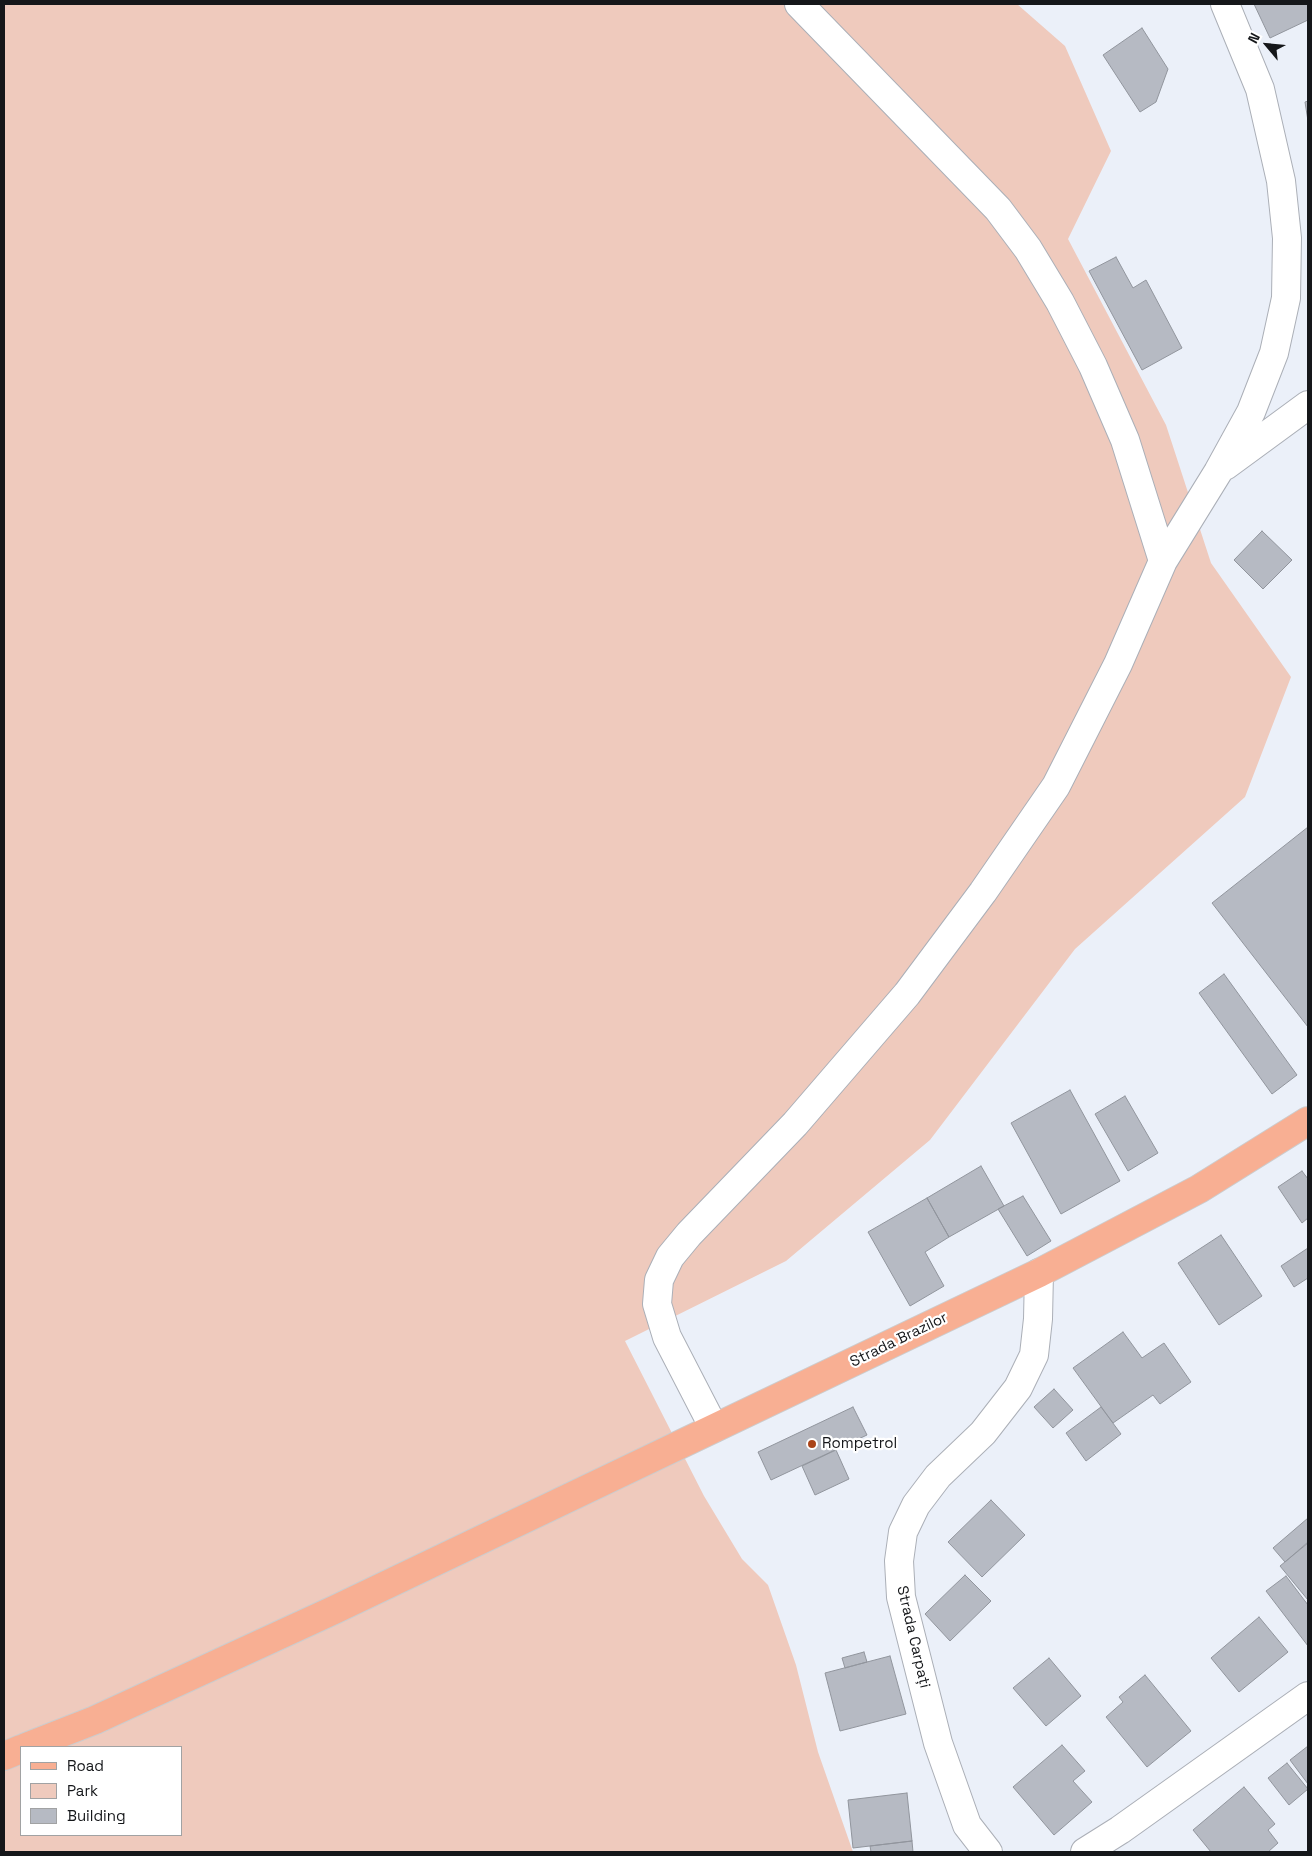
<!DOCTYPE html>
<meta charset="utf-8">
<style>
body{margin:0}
#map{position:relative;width:1312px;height:1856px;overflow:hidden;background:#ebf0f9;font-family:"Space Grotesk",sans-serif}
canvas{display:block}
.frame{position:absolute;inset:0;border:5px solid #15171a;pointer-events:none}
.legend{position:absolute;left:20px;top:1746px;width:162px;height:90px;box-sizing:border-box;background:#fff;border:1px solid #a1a2a3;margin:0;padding:6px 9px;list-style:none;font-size:15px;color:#15171a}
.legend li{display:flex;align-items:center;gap:10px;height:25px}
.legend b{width:25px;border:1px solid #a1a2a3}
.north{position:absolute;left:1242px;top:20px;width:50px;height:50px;-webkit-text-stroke:4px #fff;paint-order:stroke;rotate:298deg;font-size:14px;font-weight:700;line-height:20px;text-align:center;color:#15171a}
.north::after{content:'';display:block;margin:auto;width:18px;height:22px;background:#15171a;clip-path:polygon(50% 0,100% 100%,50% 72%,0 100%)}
</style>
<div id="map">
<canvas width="1312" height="1856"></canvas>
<div class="frame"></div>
<ul class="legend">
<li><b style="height:6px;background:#f8af93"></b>Road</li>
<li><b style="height:14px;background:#efcabd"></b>Park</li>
<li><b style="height:14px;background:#b6bac3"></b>Building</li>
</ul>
<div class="north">N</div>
</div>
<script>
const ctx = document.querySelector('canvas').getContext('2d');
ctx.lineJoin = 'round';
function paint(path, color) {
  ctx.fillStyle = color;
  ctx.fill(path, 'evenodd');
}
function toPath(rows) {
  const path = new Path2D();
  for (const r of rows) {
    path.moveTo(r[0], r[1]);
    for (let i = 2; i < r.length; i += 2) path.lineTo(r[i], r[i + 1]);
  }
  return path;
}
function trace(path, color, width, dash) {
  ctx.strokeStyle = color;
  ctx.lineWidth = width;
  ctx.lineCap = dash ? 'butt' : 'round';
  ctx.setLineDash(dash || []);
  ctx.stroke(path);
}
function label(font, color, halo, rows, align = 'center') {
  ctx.font = font + ' "Space Grotesk",sans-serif';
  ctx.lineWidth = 4.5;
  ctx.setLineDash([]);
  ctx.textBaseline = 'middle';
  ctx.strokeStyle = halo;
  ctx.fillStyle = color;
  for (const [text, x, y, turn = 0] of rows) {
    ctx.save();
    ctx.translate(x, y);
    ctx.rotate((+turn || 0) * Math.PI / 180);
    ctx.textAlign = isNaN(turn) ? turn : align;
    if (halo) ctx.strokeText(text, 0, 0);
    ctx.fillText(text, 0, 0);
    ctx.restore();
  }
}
paint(toPath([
 [4,4,1017,4,1065,46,1111,151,1068,239,1166,425,1211,563,1291,677,1245,797,1075,949,930,1140,786,1261,625,1341,704,1496,742,1559,768,1585,796,1665,818,1752,853,1852,4,1852],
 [21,1747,181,1747,181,1835,21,1835]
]), '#efcabd');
const building = toPath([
 [1254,4,1308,4,1308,20,1270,38,1254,4],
 [1142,28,1168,69,1156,102,1140,112,1103,55,1142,28],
 [1308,101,1308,121,1305,102,1308,101],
 [1116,257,1133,288,1146,280,1182,348,1142,370,1089,271,1116,257],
 [1262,531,1292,560,1263,589,1234,560,1262,531],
 [1308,827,1308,1027,1212,903,1308,827],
 [1224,974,1297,1075,1272,1094,1199,993,1224,974],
 [1070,1090,1120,1181,1061,1214,1011,1123,1070,1090],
 [1125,1096,1158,1153,1128,1171,1095,1114,1125,1096],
 [981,1166,1004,1206,949,1237,927,1198,981,1166],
 [1302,1171,1308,1179,1308,1218,1302,1223,1278,1187,1302,1171],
 [1023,1196,1051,1241,1027,1256,998,1209,1023,1196],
 [927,1198,949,1237,925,1252,944,1286,910,1306,868,1232,927,1198],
 [1221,1235,1262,1296,1219,1325,1178,1263,1221,1235],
 [1308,1248,1308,1278,1294,1287,1281,1266,1308,1248],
 [1123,1332,1142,1358,1164,1343,1191,1382,1160,1404,1153,1395,1113,1423,1073,1368,1123,1332],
 [1054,1389,1073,1410,1053,1428,1034,1407,1054,1389],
 [853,1407,867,1435,771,1480,758,1452,853,1407],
 [1101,1407,1121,1434,1086,1461,1066,1433,1101,1407],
 [836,1450,849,1479,815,1495,802,1466,836,1450],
 [991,1500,1025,1535,982,1577,948,1542,991,1500],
 [1308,1518,1308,1542,1285,1562,1273,1548,1308,1518],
 [1308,1543,1308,1600,1280,1566,1308,1543],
 [965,1575,991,1601,950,1641,925,1614,965,1575],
 [1286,1576,1308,1605,1308,1646,1266,1591,1286,1576],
 [1259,1617,1288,1652,1239,1692,1211,1658,1259,1617],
 [864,1652,867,1662,845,1668,842,1658,864,1652],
 [890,1656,906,1714,840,1731,825,1673,890,1656],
 [1049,1658,1081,1696,1046,1726,1013,1688,1049,1658],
 [1145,1675,1191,1731,1147,1767,1106,1717,1123,1702,1119,1697,1145,1675],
 [1062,1745,1085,1771,1073,1781,1092,1802,1054,1835,1013,1787,1062,1745],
 [1308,1746,1308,1784,1290,1760,1308,1746],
 [1287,1763,1308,1789,1289,1805,1268,1778,1287,1763],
 [1244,1787,1275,1824,1268,1830,1278,1843,1268,1852,1211,1852,1193,1830,1244,1787],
 [907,1793,912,1841,853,1848,848,1800,907,1793],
 [912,1841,913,1852,871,1852,870,1846,912,1841]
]);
paint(building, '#b6bac3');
trace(building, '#91959d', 1);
const minor = toPath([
 [799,4,998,209,1028,249,1060,302,1093,366,1125,440,1163,561],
 [1225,466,1308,405],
 [714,1428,667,1337,657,1304,659,1280,670,1257,689,1234,795,1124,907,994,983,892,1056,786,1118,664,1163,561,1218,472,1251,412,1274,353,1286,298,1287,238,1281,181,1260,89,1225,4],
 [988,1852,967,1825,938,1743,901,1597,899,1561,903,1532,916,1505,938,1476,983,1433,1018,1388,1034,1355,1038,1319,1039,1273],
 [1085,1852,1120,1830,1308,1696]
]);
const primary = toPath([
 [26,1747,95,1720,334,1610,1039,1273,1199,1189,1308,1121],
 [4,1756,21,1749]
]);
trace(minor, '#abafb7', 30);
trace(primary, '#cccccd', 30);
trace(minor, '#fff', 28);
trace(primary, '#f8af93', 28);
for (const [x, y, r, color] of [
 [812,1444,5,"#aa4419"]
]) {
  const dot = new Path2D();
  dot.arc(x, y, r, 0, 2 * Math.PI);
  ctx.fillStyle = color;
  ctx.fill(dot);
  trace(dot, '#fff', 2);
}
label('15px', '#15171a', '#fff', [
 ["Strada Brazilor",899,1340,-26],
 ["Strada Carpați",913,1637,77]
]);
label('15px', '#15171a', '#fff', [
 ["Rompetrol",822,1444]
], 'left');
</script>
